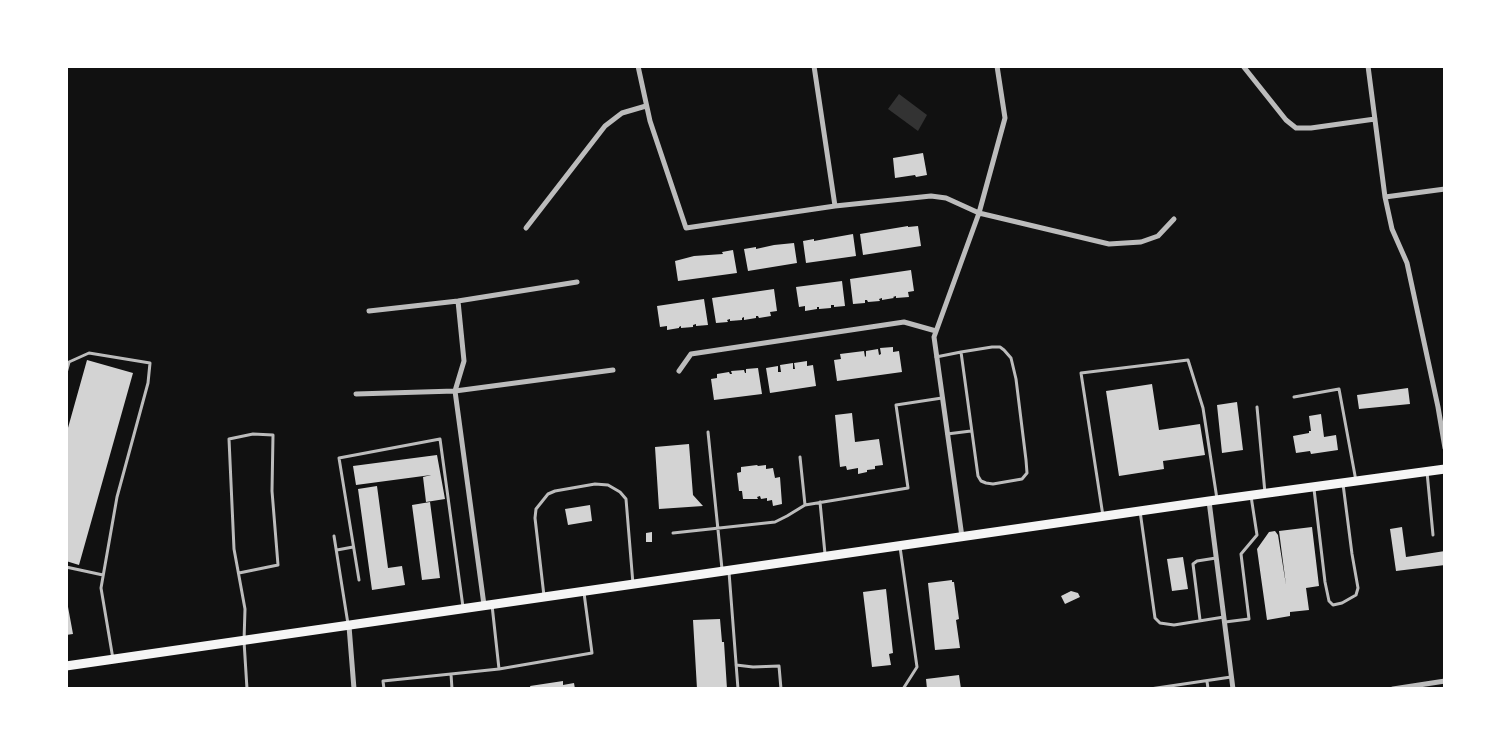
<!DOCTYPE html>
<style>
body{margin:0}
#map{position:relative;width:1511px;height:755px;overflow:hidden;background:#111;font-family:"Open Sans",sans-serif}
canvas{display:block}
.frame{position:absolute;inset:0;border:68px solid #fff;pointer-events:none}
</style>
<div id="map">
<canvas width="1511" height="755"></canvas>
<div class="frame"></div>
</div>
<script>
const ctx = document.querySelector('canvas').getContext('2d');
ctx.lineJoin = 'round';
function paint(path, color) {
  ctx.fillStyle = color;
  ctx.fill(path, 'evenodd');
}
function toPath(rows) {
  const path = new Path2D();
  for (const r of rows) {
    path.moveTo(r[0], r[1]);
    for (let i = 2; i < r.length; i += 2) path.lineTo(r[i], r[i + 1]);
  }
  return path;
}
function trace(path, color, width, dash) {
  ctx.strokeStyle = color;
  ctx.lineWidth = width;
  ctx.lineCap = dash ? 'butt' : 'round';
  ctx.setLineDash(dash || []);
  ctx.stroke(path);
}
paint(toPath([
 [899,94,927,115,918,131,888,109]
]), '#333');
paint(toPath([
 [923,153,927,175,916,177,915,175,895,178,893,158],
 [908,226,908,227,918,226,921,246,863,255,860,234],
 [853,234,856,256,806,263,803,241,814,239,814,241],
 [794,243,797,263,748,271,744,249,756,247,756,249,774,245],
 [733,250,737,273,678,281,675,261,694,256,723,254,722,252],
 [911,270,914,291,908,292,909,297,896,298,896,296,893,297,894,298,882,300,882,298,879,299,880,301,868,302,867,300,865,300,865,303,853,304,850,279],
 [842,281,845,306,834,307,834,305,831,305,831,308,819,309,819,307,817,307,817,309,805,311,805,306,799,307,796,287],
 [774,289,777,311,770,312,771,316,759,318,758,316,756,316,756,318,744,320,744,317,742,318,742,320,730,321,730,319,727,320,728,322,716,323,712,298],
 [704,299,708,325,696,326,696,324,693,325,693,327,681,328,681,326,679,327,679,328,667,330,667,326,660,327,657,306],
 [893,347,893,352,899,351,902,372,837,381,834,360,841,359,840,354,864,351,865,357,866,356,866,351,878,349,879,355,881,354,880,348],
 [87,360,133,373,79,565,66,561,66,435],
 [807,361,807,366,813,365,816,386,770,393,766,368,778,366,778,372,781,372,780,365,793,363,793,369,795,369,794,363],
 [758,368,762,394,714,400,711,379,717,378,717,374,729,372,730,374,732,374,731,371,744,370,745,373,746,373,746,369],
 [1152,384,1159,430,1200,424,1205,455,1163,461,1164,469,1119,476,1106,391],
 [1408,388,1410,404,1359,409,1357,395],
 [1237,402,1243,450,1222,453,1217,405],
 [852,413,855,442,879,439,883,465,875,466,875,469,867,470,867,472,858,474,858,468,847,470,846,466,840,467,835,415],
 [1321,414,1324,437,1336,435,1338,450,1311,454,1310,451,1296,453,1293,436,1309,433,1309,431,1311,431,1309,416],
 [689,444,693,495,703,506,659,509,655,447],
 [437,455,445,499,426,502,423,477,431,475,356,485,353,466],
 [757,465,758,466,766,465,766,469,773,468,775,478,780,477,782,504,773,506,772,500,767,501,767,498,761,499,760,496,757,497,758,499,743,499,742,491,739,491,737,473,741,472,741,467],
 [377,486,388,568,402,566,405,585,372,590,358,489],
 [430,502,440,578,422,580,412,505],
 [590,505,592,521,568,525,565,509],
 [1312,527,1319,586,1306,588,1309,610,1290,612,1290,616,1267,620,1257,549,1269,532,1275,531,1278,535,1286,585,1279,531],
 [1402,527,1406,557,1445,551,1445,565,1396,571,1390,529],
 [652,532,652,542,646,542,646,533],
 [1183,557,1188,589,1172,591,1167,559],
 [952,580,952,582,954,582,959,619,956,620,960,648,935,650,928,583],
 [886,589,893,653,889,654,891,665,872,667,863,592],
 [1071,591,1078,593,1080,597,1065,604,1061,596],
 [66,596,73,634,66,635],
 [720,619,722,642,724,642,727,689,697,689,693,620],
 [959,675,961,689,927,689,926,679],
 [563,681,563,685,574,683,575,689,531,689,530,686]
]), '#d3d3d3');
trace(toPath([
 [936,357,961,352,992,347,1000,347,1004,350,1011,358,1016,379,1026,460,1027,473,1022,479,993,484,986,483,981,481,978,476,961,352],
 [66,373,69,362,89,353,150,363,148,383,117,497,101,588,113,659],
 [1294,397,1339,389,1356,481],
 [1257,407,1265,493],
 [708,432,722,569],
 [947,434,971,431],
 [1427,472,1433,535],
 [1314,489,1325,582,1329,601,1333,605,1342,603,1356,595,1358,588,1352,554,1343,484],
 [820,502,825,554],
 [805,505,908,488,896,405,942,398],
 [1140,511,1155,618,1160,623,1174,625,1224,617],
 [1103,516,1081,373,1188,360,1203,408,1217,499],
 [673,533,775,522,787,516,805,505,800,457],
 [334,536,348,624],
 [900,547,917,667,903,689],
 [337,550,353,547],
 [66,567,103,575],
 [729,572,738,689],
 [239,573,278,565,272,491,273,435,253,434,229,439,234,549,245,609,244,641,247,689],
 [359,580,339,458,440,439,463,607],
 [544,596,535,518,536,509,548,494,555,491,595,484,608,485,620,492,626,499,633,584],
 [492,605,499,669],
 [1200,620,1193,564,1197,561,1216,558],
 [1225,622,1249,619,1241,554,1257,535,1251,496],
 [736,665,753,667,779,666,781,689],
 [451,674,499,669,592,653,584,593],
 [1207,681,1208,689],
 [384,689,383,681,451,674,452,689],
 [1150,689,1231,677]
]), '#bcbcbc', 3);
trace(toPath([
 [638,66,650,121,686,228,835,206,931,196,946,198,979,213,1109,244,1141,242,1158,236,1174,219],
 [814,66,835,206],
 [1243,66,1286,120,1296,128,1311,128,1375,119],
 [1368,66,1385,197,1392,229,1407,263,1438,407,1445,448],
 [1385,197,1445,189],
 [526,228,605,126,622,113,646,106],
 [458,301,464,361,455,391,484,605],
 [369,311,458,301,577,282],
 [679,371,691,354,904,322,936,331],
 [356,394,455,391,613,370],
 [1209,501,1233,689],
 [962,537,934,337,979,213,1005,118,997,66],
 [349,626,354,689],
 [1393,689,1445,681]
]), '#bcbcbc', 5);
trace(toPath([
 [66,666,1209,501,1445,469]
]), '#f5f5f5', 9);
</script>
